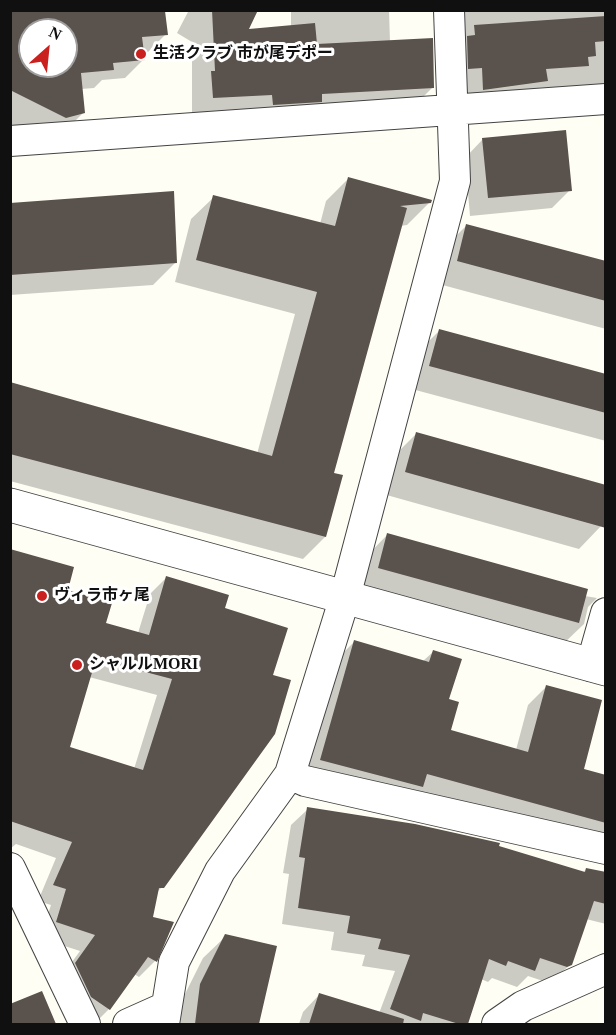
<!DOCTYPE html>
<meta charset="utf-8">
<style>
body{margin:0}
#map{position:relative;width:616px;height:1035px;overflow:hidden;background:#fffef4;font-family:"Times New Roman",serif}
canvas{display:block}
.frame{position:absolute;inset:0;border:12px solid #101010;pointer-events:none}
.north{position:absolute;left:18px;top:18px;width:60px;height:60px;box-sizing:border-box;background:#fff;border:2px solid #9f9f9f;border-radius:50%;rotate:27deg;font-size:16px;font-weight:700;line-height:24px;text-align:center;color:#101010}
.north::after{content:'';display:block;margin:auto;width:21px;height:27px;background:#cb211e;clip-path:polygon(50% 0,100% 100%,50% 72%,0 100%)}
</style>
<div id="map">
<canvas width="616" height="1035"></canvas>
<div class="frame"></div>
<div class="north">N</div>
</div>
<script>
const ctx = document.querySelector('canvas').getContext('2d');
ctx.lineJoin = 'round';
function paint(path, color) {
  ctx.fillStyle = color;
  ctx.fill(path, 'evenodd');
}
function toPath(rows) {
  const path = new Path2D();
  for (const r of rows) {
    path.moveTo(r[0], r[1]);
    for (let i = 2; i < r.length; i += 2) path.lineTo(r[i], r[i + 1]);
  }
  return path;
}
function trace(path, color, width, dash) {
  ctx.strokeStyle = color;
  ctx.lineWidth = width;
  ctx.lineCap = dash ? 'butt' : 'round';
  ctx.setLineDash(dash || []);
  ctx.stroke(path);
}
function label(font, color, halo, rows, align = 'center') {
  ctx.font = font + ' "Times New Roman","Noto Sans JP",serif';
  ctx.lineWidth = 6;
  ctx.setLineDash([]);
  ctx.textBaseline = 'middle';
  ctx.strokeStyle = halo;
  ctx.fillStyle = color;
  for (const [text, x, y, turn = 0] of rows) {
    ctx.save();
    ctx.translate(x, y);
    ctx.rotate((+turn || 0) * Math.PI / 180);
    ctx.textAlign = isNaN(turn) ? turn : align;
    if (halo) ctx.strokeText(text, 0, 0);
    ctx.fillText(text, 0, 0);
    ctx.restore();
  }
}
paint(toPath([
 [30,10,164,10,166,34,148,52,143,53,143,60,125,78,102,80,94,88,81,89,83,113,65,131,20,131,10,125,10,18],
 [30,30,66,30,66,66,30,66],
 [189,10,256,10,246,31,291,27,291,10,389,10,390,42,433,87,412,108,192,119,192,42,177,33],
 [461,10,606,10,606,102,591,85,538,88,525,102,463,111],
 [483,139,570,190,552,208,470,216,465,158],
 [349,178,430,202,407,225,400,226,333,474,325,537,303,559,10,481,10,384,257,454,295,314,175,282,191,219,214,197,320,224,326,201],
 [10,204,175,263,153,285,10,295],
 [467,225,606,262,606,329,435,283,444,248],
 [440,330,606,375,606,441,408,388,417,353],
 [416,434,601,526,579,549,383,494,394,456],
 [387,535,585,596,597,598,588,607,584,624,561,646,356,590,365,558],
 [10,550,66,591,104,624,138,633,150,594,166,578,227,596,162,887,156,893,152,918,155,961,139,977,134,974,109,1009,94,1024,59,980,80,951,40,938,51,905,38,901,56,858,16,844,10,849],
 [89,677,157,695,134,769,68,748],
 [354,642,423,661,433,652,448,700,449,731,516,750,528,705,547,686,582,770,606,777,606,846,302,779,336,660],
 [308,809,498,847,583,873,586,869,606,874,606,924,586,919,570,965,549,983,528,976,517,987,492,978,488,982,481,979,467,1024,375,1024,395,971,362,966,365,955,331,950,334,932,282,924,289,874,283,873,291,825],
 [226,936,275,947,257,1024,176,1024,178,1008,203,958],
 [41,993,55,1024,10,1024,10,1006],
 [319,995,371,1010,366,1024,299,1024,303,1012]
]), '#0003');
paint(toPath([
 [10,10,165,11,168,35,142,37,145,60,113,63,114,70,81,73,85,113,66,118,10,90],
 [30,30,66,30,66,66,30,66],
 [212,10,258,10,249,29,315,23,317,44,433,38,434,88,322,94,322,102,273,105,272,95,213,98,211,71,215,71],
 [606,16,606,41,595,42,596,56,588,57,589,66,546,69,548,81,483,90,482,68,468,69,467,36,475,35,474,25],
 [566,130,572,191,488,198,482,138],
 [348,177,432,200,431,203,400,206,407,208,334,473,343,475,326,537,10,454,10,382,272,456,317,292,196,260,213,195,335,226],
 [174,191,177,263,10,275,10,203],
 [466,224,606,261,606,301,457,261],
 [439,329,606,374,606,413,429,366],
 [416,432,606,485,606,528,405,472],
 [387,533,588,589,579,623,378,568],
 [10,549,74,567,68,590,112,603,106,623,149,635,166,576,229,595,225,608,288,628,273,675,291,680,275,734,164,888,159,888,153,917,174,922,157,962,148,957,110,1010,91,997,75,963,95,935,56,922,66,889,53,885,72,842,10,821],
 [96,659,172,679,143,770,70,747],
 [354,640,429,662,433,650,462,659,449,699,459,702,451,730,528,752,546,685,602,700,584,769,606,775,606,823,427,774,423,787,320,760],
 [307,807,415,824,500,843,499,846,585,872,586,868,606,872,606,904,594,901,572,965,567,967,540,958,535,971,508,961,506,966,489,959,468,1024,459,1024,423,1013,421,1021,390,1009,410,955,378,949,381,939,347,933,350,916,298,908,305,858,299,857],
 [225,934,277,946,259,1024,195,1024,200,984],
 [42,991,56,1024,10,1024,10,1004],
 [319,993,404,1019,403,1024,309,1024]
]), '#5a524c');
const minor = toPath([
 [10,141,606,99],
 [591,666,606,613],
 [290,774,305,781,606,849],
 [10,868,85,1024],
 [128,1024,166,1007],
 [164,1024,174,962,220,871,290,774,345,597,455,181,449,10],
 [497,1024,523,1006,606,969]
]);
const tertiary = toPath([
 [10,505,606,669]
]);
trace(minor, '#434343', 32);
trace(tertiary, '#434343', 35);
trace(minor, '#fff', 30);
trace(tertiary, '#fff', 33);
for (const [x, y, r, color] of [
 [141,54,6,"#cb211e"],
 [42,596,6,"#cb211e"],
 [77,665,6,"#cb211e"]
]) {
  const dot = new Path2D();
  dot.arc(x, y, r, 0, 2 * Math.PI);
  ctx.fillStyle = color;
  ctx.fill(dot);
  trace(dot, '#fff', 2);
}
label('bold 16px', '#101010', '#fff', [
 ["生活クラブ 市が尾デポー",153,54],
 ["ヴィラ市ヶ尾",54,596],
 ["シャルルMORI",89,665]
], 'left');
</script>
